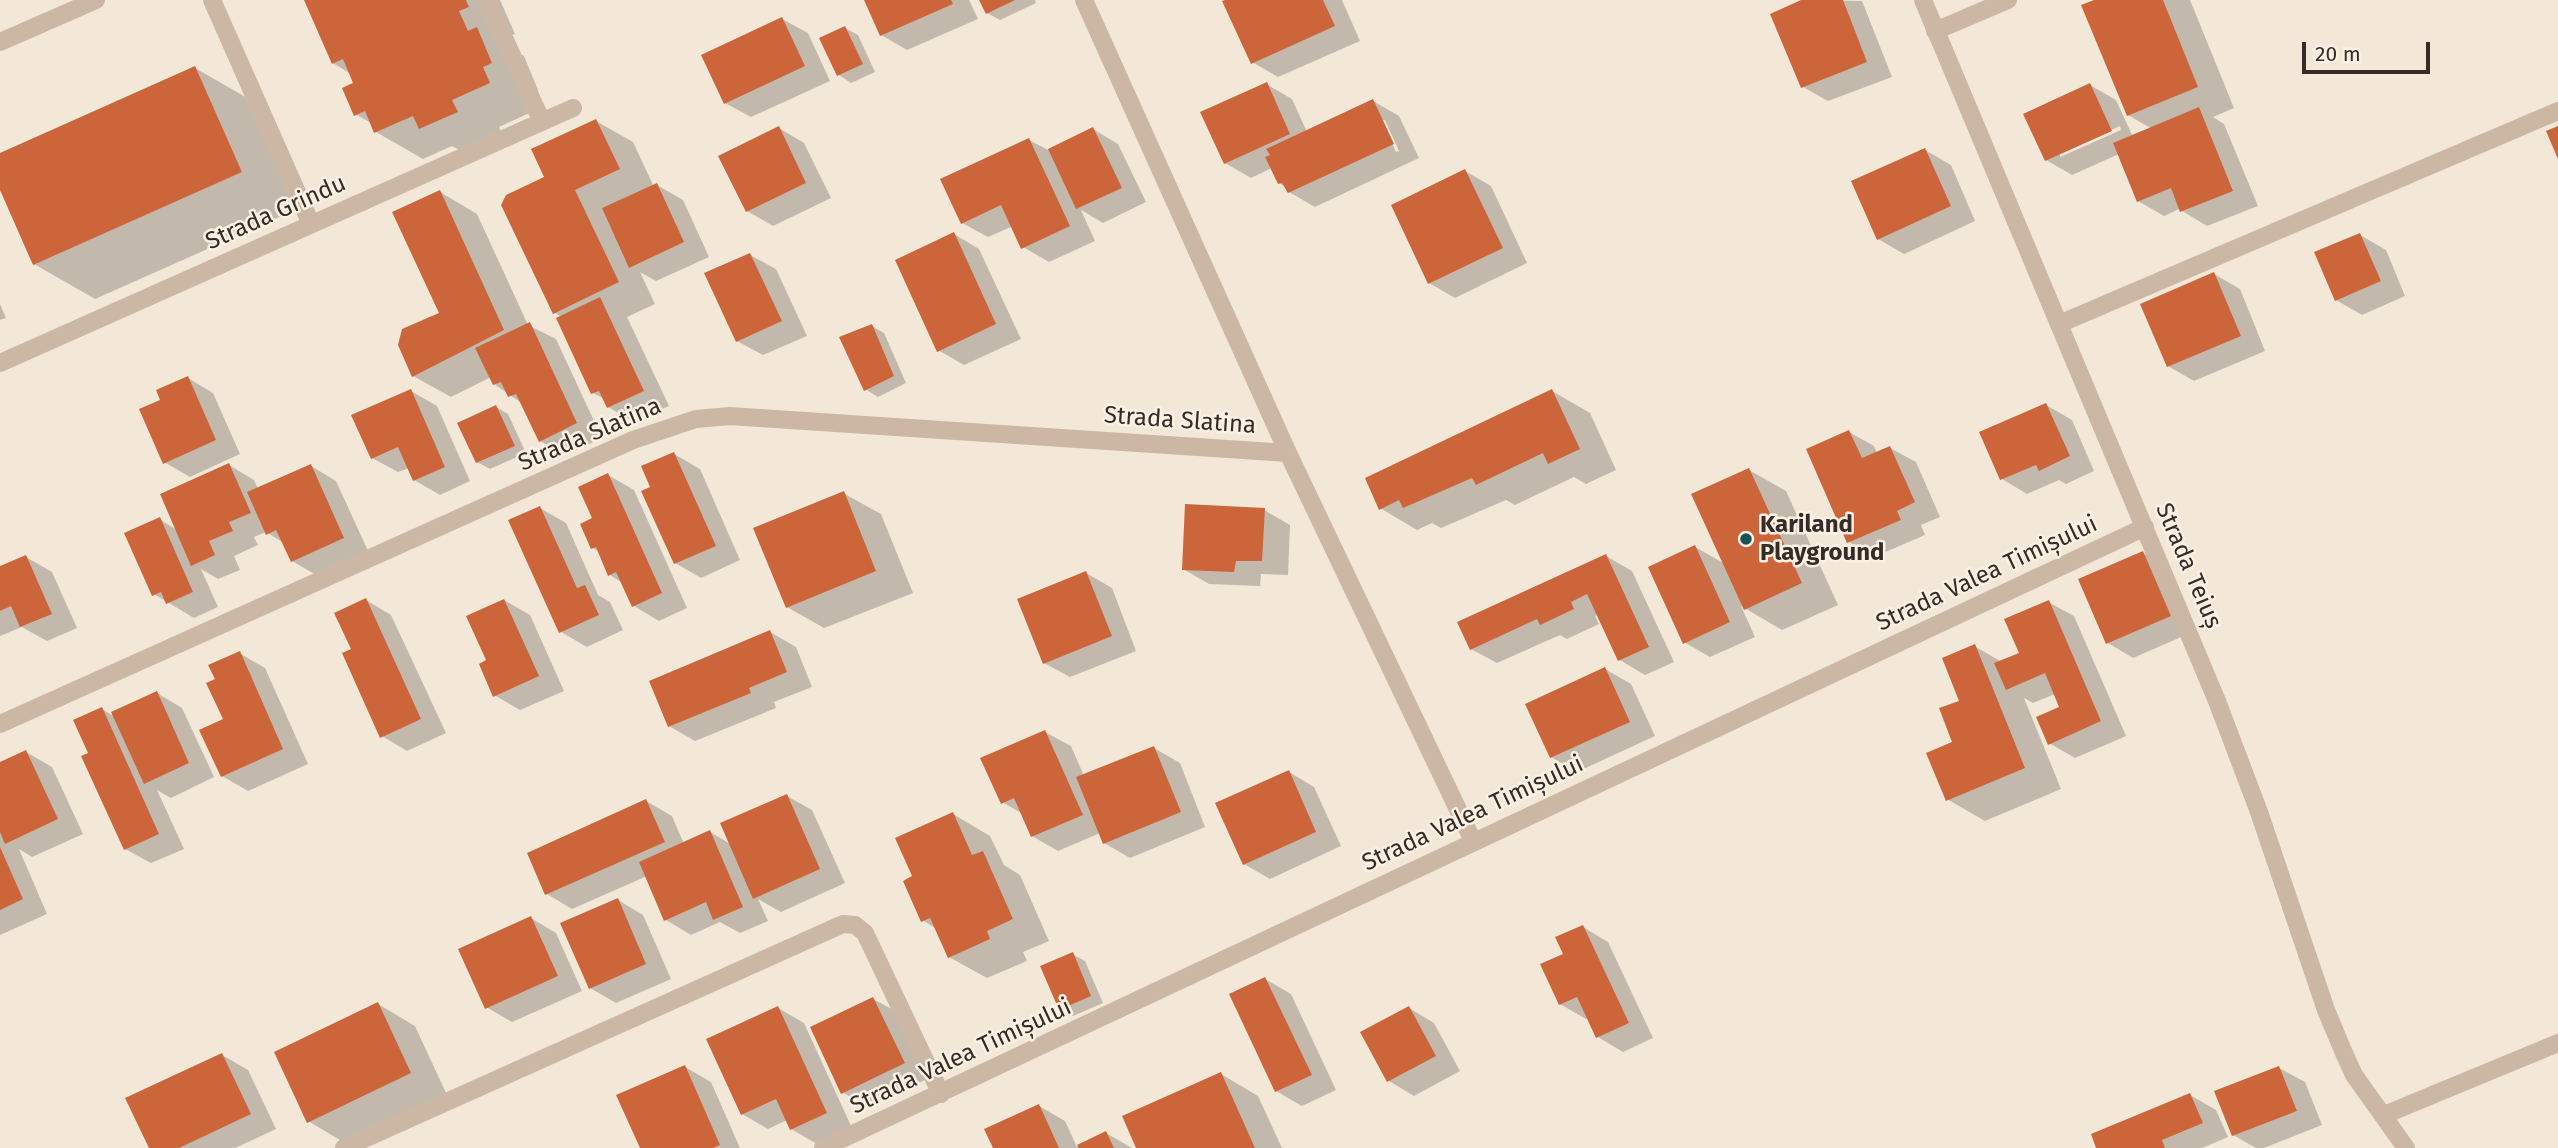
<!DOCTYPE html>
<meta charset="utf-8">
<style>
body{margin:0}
#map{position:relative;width:2558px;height:1148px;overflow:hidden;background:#f3e7d8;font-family:"Fira Sans",sans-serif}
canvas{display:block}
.scale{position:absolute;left:2302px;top:42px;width:128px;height:32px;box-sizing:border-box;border:4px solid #362b26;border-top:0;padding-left:9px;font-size:21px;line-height:24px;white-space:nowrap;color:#362b26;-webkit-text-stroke:5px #faf1e4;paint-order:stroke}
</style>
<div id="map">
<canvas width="2558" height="1148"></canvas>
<div class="scale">20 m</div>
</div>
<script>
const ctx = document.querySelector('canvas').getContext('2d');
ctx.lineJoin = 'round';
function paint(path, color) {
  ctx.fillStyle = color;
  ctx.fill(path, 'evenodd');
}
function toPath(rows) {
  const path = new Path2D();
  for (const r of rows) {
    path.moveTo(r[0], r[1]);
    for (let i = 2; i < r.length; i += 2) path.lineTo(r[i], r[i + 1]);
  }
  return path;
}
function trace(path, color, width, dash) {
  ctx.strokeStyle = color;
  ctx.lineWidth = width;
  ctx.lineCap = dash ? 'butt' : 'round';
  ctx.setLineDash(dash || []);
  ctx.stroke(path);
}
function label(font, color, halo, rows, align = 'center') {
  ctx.font = font + ' "Fira Sans",sans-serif';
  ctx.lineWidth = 5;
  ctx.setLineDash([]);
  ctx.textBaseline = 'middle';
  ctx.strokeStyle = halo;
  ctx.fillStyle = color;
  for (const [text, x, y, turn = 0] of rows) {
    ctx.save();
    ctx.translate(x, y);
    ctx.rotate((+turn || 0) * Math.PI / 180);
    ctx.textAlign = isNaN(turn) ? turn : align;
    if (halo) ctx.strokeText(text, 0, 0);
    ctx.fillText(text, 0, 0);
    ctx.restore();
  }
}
paint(toPath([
 [306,0,500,0,515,34,505,37,510,48,524,56,538,90,529,94,536,110,499,127,504,139,468,155,452,146,423,159,376,132,373,124,355,114,355,83,351,74,333,63],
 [866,0,969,0,978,19,907,50,881,35],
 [981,0,1035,0,1036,3,1000,20,987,13],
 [1229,0,1342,0,1360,41,1278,77,1252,62],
 [1805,0,1862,1,1892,77,1828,101,1803,87],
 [2099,0,2190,0,2234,108,2213,117,2224,124,2258,206,2207,226,2179,209,2164,216,2138,201,2119,154,2072,175,2046,160,2090,85,2116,100,2133,137,2152,129,2128,115],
 [2120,126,2121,130,2060,157,2060,153],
 [782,19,808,33,830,81,751,117,725,103],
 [845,28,858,35,875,72,851,83,839,75],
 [195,68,256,103,302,207,95,299,34,264,0,185,0,155],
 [1266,84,1292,99,1307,132,1373,101,1399,116,1419,158,1315,207,1289,192,1286,187,1279,183,1272,168,1251,178,1225,163],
 [1381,120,1385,120,1399,151,1396,152],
 [596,121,633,142,654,187,657,185,683,200,709,257,656,281,640,272,655,304,627,317,669,406,634,422,608,407,605,399,593,393,561,317,554,312,547,178],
 [779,128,804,143,831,198,773,226,747,211],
 [1093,129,1118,144,1146,202,1103,223,1081,210,1095,241,1049,262,1023,247,1013,226,988,237,962,223,1029,140,1048,150],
 [1925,150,1951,165,1975,221,1904,254,1878,239],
 [1465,171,1491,186,1527,263,1455,298,1429,283],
 [440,192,477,214,528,325,556,339,602,438,566,455,540,441,523,404,494,384,491,377,451,397,413,376,442,314],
 [954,234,979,249,1021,339,964,365,938,350],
 [2360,235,2386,250,2405,296,2362,315,2336,300],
 [750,255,776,269,807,336,763,355,737,341],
 [2214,274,2240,289,2265,351,2194,381,2168,366],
 [0,304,6,318,0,320],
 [872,326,884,333,906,383,878,397,865,389],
 [188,378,213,393,240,454,190,477,164,462,163,401],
 [411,391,437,406,470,481,440,495,414,480,409,468,398,472,372,458],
 [1552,391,1590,413,1616,470,1586,484,1574,477,1515,505,1506,500,1441,528,1432,523,1417,530,1380,508],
 [2046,405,2072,420,2094,471,2066,484,2059,480,2027,494,2002,479],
 [496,407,508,414,526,453,490,469,477,462],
 [1849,432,1874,446,1877,453,1890,448,1916,462,1940,517,1921,525,1925,535,1874,557,1849,542],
 [674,454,700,469,740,560,701,578,675,563,652,488],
 [229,465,254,480,258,489,311,466,336,481,369,553,318,576,292,561,284,543,266,532,254,537,258,545,234,556,240,570,218,579,201,569,218,607,194,618,154,594,159,519,177,530],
 [1749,470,1786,491,1838,605,1782,630,1741,606,1755,637,1710,657,1684,642,1695,547,1725,564],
 [608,475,634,490,687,608,659,621,634,606,623,583,610,575,599,552,593,548,594,519],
 [843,493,881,514,913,593,824,628,787,607],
 [540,508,566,523,598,595,610,602,623,630,587,647,561,632],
 [1264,510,1290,525,1288,575,1261,574,1260,586,1209,584,1183,569],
 [2143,553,2169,568,2195,631,2133,658,2108,643],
 [1606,556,1632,571,1674,662,1645,675,1620,660,1599,615,1595,616,1599,624,1567,639,1560,635,1497,663,1471,649],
 [26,557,52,572,77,628,47,641,22,627,0,636,0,568],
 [1086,573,1112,588,1136,651,1070,677,1044,663],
 [366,600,391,615,446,733,407,751,382,736,353,650],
 [504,600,530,615,564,691,520,710,494,695,489,661],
 [2048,602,2074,616,2126,736,2075,758,2049,743,2062,708,2055,694,2033,703,2024,698,2061,789,1985,821,1947,799,1961,702,1974,646,2002,662,2021,654],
 [770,632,796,647,812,687,774,702,776,708,695,741,669,726],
 [239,653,265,668,308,764,248,791,222,776,225,720,217,680],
 [1605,669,1631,684,1655,736,1577,772,1551,757],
 [157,693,182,708,214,777,171,798,157,790,184,849,151,863,125,849,91,754,102,709,115,717],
 [1045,732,1071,746,1084,776,1154,748,1180,763,1205,827,1130,858,1104,843,1100,833,1058,851,1032,836,1023,814,1002,802],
 [26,752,52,767,83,834,32,857,19,849,47,914,0,935,0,764],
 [1289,772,1314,787,1341,846,1270,879,1244,864],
 [787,796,812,810,845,883,781,912,758,899,768,921,740,933,720,922,691,935,666,920,647,876,572,909,547,894,646,801,672,816,684,844,710,832,732,845],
 [953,814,990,836,1004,865,1020,875,1049,941,1023,952,1027,961,987,978,949,957,937,929,922,920],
 [618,900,643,915,671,979,616,1003,590,988],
 [531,918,556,933,582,991,512,1022,486,1007],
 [1583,927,1608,942,1653,1038,1623,1052,1598,1037,1589,1017,1586,1019,1560,1004,1566,955],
 [1072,954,1085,961,1103,1003,1073,1016,1060,1009],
 [1265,979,1291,994,1336,1090,1302,1106,1276,1091],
 [873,999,899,1013,929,1078,868,1107,842,1092],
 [378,1004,415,1026,447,1095,345,1143,308,1121],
 [778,1008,804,1023,852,1128,817,1144,791,1129,787,1120,768,1129,742,1114],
 [1409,1008,1434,1023,1460,1071,1414,1096,1389,1081],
 [222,1055,248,1070,276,1129,235,1148,151,1148],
 [685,1067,711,1082,740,1148,642,1148],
 [2279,1068,2305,1082,2322,1125,2264,1148,2256,1148,2233,1135],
 [1221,1074,1258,1096,1282,1148,1138,1148],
 [2190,1095,2216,1110,2228,1137,2202,1148,2098,1148],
 [1039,1106,1065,1121,1077,1147,1106,1133,1132,1148,995,1148]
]), '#0003');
paint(toPath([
 [304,0,466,0,469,7,459,11,468,31,477,27,492,63,483,67,490,83,452,100,458,112,419,129,413,116,374,133,365,111,354,116,342,88,353,83,343,59,332,64],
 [864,0,951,0,953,4,880,36],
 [979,0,1015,0,986,14],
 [1225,0,1323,0,1335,26,1251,64,1222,1],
 [1801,0,1843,0,1867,62,1801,88,1770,14],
 [2094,0,2163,0,2198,87,2127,116,2081,5],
 [782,17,805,66,724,104,701,55],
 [845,26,863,64,837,76,819,38],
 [195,66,242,172,33,265,0,190,0,153],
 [1267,82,1290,134,1224,164,1200,112],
 [2090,83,2112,131,2045,161,2023,114],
 [1373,99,1394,144,1288,193,1282,183,1278,184,1265,157,1270,155,1266,149],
 [2199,107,2233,191,2180,212,2171,188,2137,202,2113,143],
 [596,119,620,169,575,190,619,282,553,314,501,205,506,195,544,177,531,149],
 [779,126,806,183,746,212,718,156],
 [2558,126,2558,159,2546,131],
 [1093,127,1122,188,1076,209,1048,149],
 [1029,138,1070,226,1021,249,1001,205,961,224,940,179],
 [1925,148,1951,206,1877,240,1851,181],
 [1465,169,1503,248,1428,284,1391,205],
 [657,183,684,242,629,268,602,208],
 [440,190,504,330,412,377,398,345,402,329,439,313,392,212],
 [954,232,996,324,937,352,895,260],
 [2360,233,2381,281,2335,301,2314,252],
 [750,253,782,321,736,342,704,273],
 [2214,272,2241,336,2167,367,2140,304],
 [600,297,644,391,607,408,599,391,591,394,556,318],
 [530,322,577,423,539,442,516,394,508,397,501,382,493,385,475,348],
 [872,324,894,376,864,391,839,337],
 [188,376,216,440,163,464,139,409,160,400,156,390],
 [411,389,445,467,413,481,398,447,371,459,351,415],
 [1552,389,1580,449,1548,464,1543,453,1476,485,1472,478,1403,508,1399,500,1379,510,1365,478],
 [2046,403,2070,456,2039,471,2036,465,2000,480,1979,432],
 [496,405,515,446,476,463,457,423],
 [1849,430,1862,458,1890,446,1915,502,1897,511,1901,520,1847,543,1806,449],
 [674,452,716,546,674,564,641,491,650,487,641,466],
 [229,463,251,513,229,522,233,531,209,541,215,555,191,566,160,494],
 [311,464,344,538,291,562,276,530,266,535,247,492],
 [1749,468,1802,583,1744,610,1691,494],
 [608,473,662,593,632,607,616,572,608,576,596,547,591,549,580,524,592,518,578,487],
 [844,491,876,571,786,608,753,528],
 [1185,504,1265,508,1262,561,1236,561,1234,572,1182,570],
 [540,506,577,588,585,585,599,615,559,633,508,520],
 [160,517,193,592,166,604,161,592,152,596,124,533],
 [1695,545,1730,622,1683,644,1648,567],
 [2143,551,2171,616,2106,644,2078,579],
 [1606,554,1649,647,1618,661,1587,594,1571,602,1574,609,1540,625,1537,619,1470,650,1457,622],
 [26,555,52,614,20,627,11,606,0,611,0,566],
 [1086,571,1112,636,1043,664,1017,599],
 [366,598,421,719,380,738,342,653,351,649,334,613],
 [504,599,539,676,493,697,479,664,486,660,466,616],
 [2049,600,2101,721,2048,745,2036,717,2059,707,2045,673,2006,690,1994,663,2019,653,2004,619],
 [770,630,787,672,749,688,751,693,668,727,649,681],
 [1975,644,2025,768,1946,801,1926,753,1952,742,1939,708,1959,701,1942,658],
 [240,651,283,749,221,777,199,730,223,719,206,683,215,679,208,665],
 [1605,667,1630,722,1550,758,1525,704],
 [157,691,189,763,144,784,111,712],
 [102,707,159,834,124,850,81,756,88,753,73,720],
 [1045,730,1083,815,1031,837,1014,798,1001,804,980,758],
 [1154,746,1181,812,1103,844,1076,777],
 [26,750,58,819,5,844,0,832,0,762],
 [1289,770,1316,832,1243,865,1215,803],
 [787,794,820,869,753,899,720,823],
 [646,799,665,842,545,895,527,853],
 [953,812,972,855,983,851,1013,919,987,931,990,939,948,958,930,918,921,922,903,881,912,876,895,838],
 [710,830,743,907,713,920,706,902,664,921,639,862],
 [0,847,23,899,0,910],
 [618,898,646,964,589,989,560,923],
 [531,916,558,976,485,1009,458,949],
 [1583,925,1629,1023,1596,1038,1577,997,1559,1005,1540,964,1563,954,1555,937],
 [1073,952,1091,996,1059,1010,1040,966],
 [1265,977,1312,1075,1275,1092,1229,994],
 [873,997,905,1063,841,1094,810,1027],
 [378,1002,411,1073,307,1123,274,1052],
 [778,1006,827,1113,790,1130,776,1099,741,1115,706,1039],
 [1409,1006,1436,1056,1387,1082,1360,1032],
 [222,1053,251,1114,179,1148,149,1148,125,1098],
 [685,1065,720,1145,713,1148,640,1148,616,1095],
 [2279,1066,2297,1111,2232,1136,2214,1091],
 [1221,1072,1255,1148,1136,1148,1122,1116],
 [2190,1093,2203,1123,2162,1140,2165,1148,2096,1148,2091,1134],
 [1039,1104,1059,1148,993,1148,984,1129],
 [1106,1131,1114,1148,1079,1148,1077,1145]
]), '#cd653b');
trace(toPath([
 [212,0,311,224],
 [0,42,96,0]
]), '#cbb7a3', 18);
trace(toPath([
 [487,0,542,122],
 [1084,0,1288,453,1473,841],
 [1923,0,2217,701,2259,812,2326,1010,2344,1053,2354,1075,2406,1148],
 [1935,31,2008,0],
 [2059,324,2558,111],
 [0,363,573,108],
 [0,724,633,440,696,419,730,416,1288,453],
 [2384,1115,2558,1043],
 [344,1148,843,924,855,925,865,933,941,1094],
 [823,1148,2145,527]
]), '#cbb7a3', 18);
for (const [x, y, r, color] of [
 [1746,539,7,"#195259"]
]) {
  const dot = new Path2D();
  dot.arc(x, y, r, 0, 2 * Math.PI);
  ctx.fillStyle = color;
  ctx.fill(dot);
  trace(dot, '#faf1e4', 2.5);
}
label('24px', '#362b26', '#faf1e4', [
 ["Strada Grindu",276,213,-24],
 ["Strada Slatina",1180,421,4],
 ["Strada Slatina",590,435,-23],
 ["Strada Teiuș",2188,566,67],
 ["Strada Valea Timișului",1987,574,-25],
 ["Strada Valea Timișului",1473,814,-25],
 ["Strada Valea Timișului",961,1057,-25]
]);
label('bold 24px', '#362b26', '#faf1e4', [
 ["Kariland",1760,525],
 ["Playground",1760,553]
], 'left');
</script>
